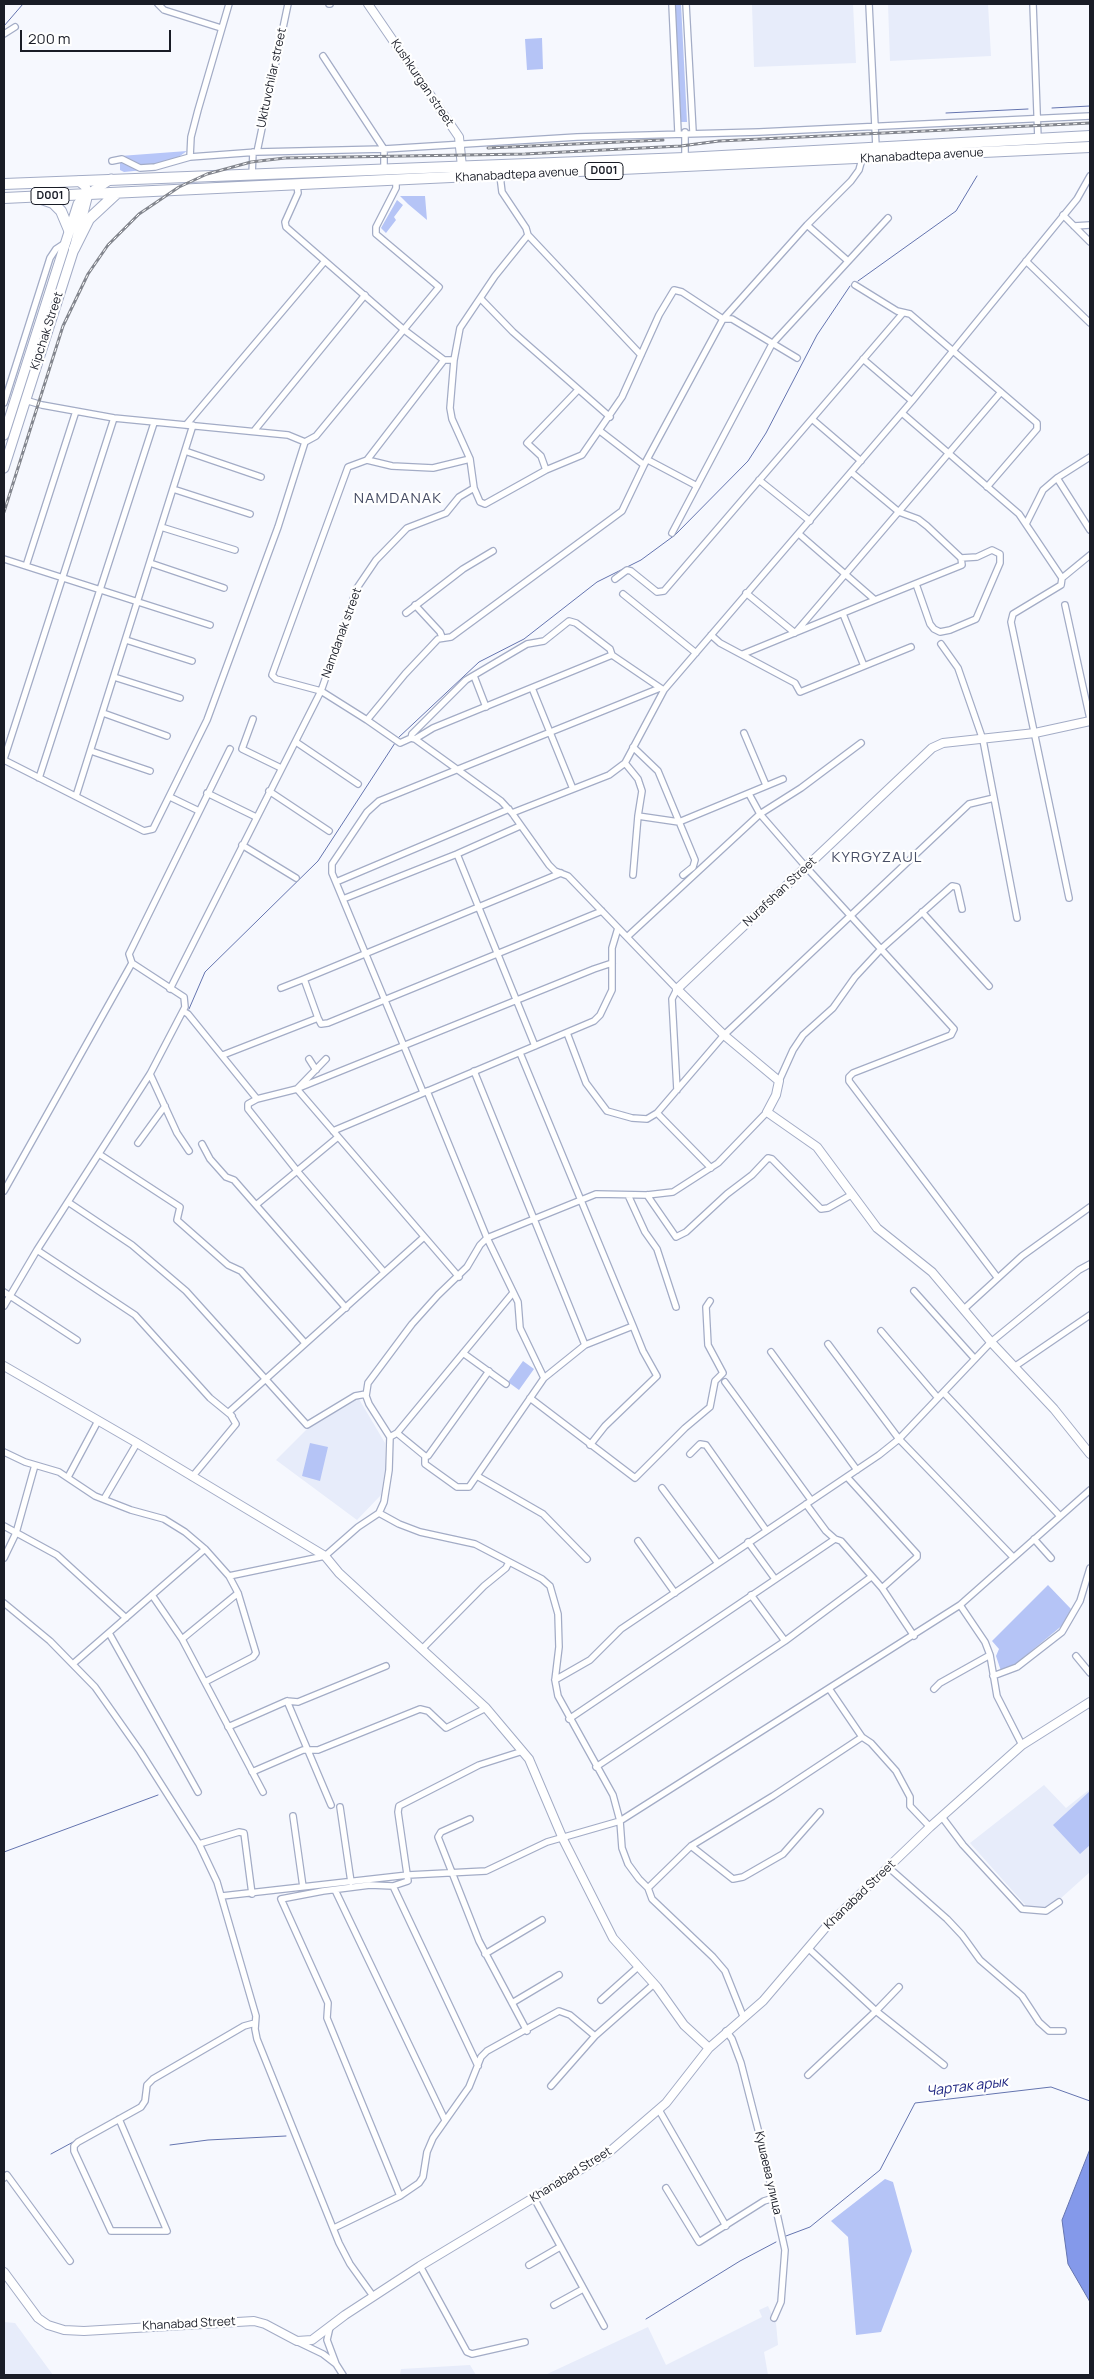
<!DOCTYPE html>
<meta charset="utf-8">
<style>
body{margin:0}
#map{position:relative;width:1094px;height:2379px;overflow:hidden;background:#f6f8fe;font-family:Manrope,sans-serif}
canvas{display:block}
.frame{position:absolute;inset:0;border:5px solid #191c26;pointer-events:none}
.scale{position:absolute;left:20px;top:30px;width:151px;height:22px;box-sizing:border-box;border:2px solid #191c26;border-top:0;padding-left:6px;font-size:15px;line-height:18px;white-space:nowrap;color:#191c26;-webkit-text-stroke:4px #fff;paint-order:stroke}
</style>
<div id="map">
<canvas width="1094" height="2379"></canvas>
<div class="frame"></div>
<div class="scale">200 m</div>
</div>
<script>
const ctx = document.querySelector('canvas').getContext('2d');
ctx.lineJoin = 'round';
function paint(path, color) {
  ctx.fillStyle = color;
  ctx.fill(path, 'evenodd');
}
function toPath(rows) {
  const path = new Path2D();
  for (const r of rows) {
    path.moveTo(r[0], r[1]);
    for (let i = 2; i < r.length; i += 2) path.lineTo(r[i], r[i + 1]);
  }
  return path;
}
function trace(path, color, width, dash) {
  ctx.strokeStyle = color;
  ctx.lineWidth = width;
  ctx.lineCap = dash ? 'butt' : 'round';
  ctx.setLineDash(dash || []);
  ctx.stroke(path);
}
function label(font, color, halo, rows, align = 'center') {
  ctx.font = font + ' Manrope,sans-serif';
  ctx.lineWidth = 4.5;
  ctx.setLineDash([]);
  ctx.textBaseline = 'middle';
  ctx.strokeStyle = halo;
  ctx.fillStyle = color;
  for (const [text, x, y, turn = 0] of rows) {
    ctx.save();
    ctx.translate(x, y);
    ctx.rotate((+turn || 0) * Math.PI / 180);
    ctx.textAlign = isNaN(turn) ? turn : align;
    if (halo) ctx.strokeText(text, 0, 0);
    ctx.fillText(text, 0, 0);
    ctx.restore();
  }
}
paint(toPath([
 [794,4,853,4,856,63,754,67,752,5],
 [888,4,988,4,991,56,890,61],
 [354,1399,359,1399,385,1443,385,1469,381,1495,357,1520,276,1460,309,1427],
 [1044,1785,1066,1808,1090,1789,1090,1872,1050,1908,1027,1907,970,1843],
 [768,2306,776,2323,778,2345,764,2352,768,2375,545,2375,648,2327,666,2365,762,2317,759,2310],
 [4,2322,15,2323,53,2375,4,2375],
 [470,2365,476,2375,400,2375,401,2369]
]), '#e7ecfa');
paint(toPath([
 [675,4,681,4,687,122,681,122],
 [542,38,543,69,527,70,525,39],
 [400,196,425,196,427,220,408,204],
 [397,200,403,205,394,217,396,220,386,233,381,228],
 [523,1361,534,1369,519,1390,508,1382],
 [310,1443,328,1447,320,1481,302,1476],
 [1048,1585,1071,1609,1064,1624,1012,1667,1001,1671,996,1656,999,1649,992,1641],
 [1090,1791,1090,1845,1080,1854,1053,1825],
 [885,2179,893,2182,912,2251,881,2332,856,2335,848,2237,831,2221]
]), '#b5c4f6');
paint(toPath([
 [187,151,163,168,124,172,120,170,120,156]
]), '#b7c6f8');
const water = toPath([
 [1090,2149,1090,2302,1068,2264,1062,2220,1090,2149]
]);
paint(water, '#8499ea');
trace(water, '#6474af', 1);
trace(toPath([
 [4,26,23,4],
 [1052,108,1090,106],
 [946,113,1028,109],
 [858,281,956,211,977,176],
 [398,738,479,662,524,639,597,582,641,560,675,535,748,461,766,433,817,335,850,286],
 [189,1009,205,972,318,861,395,743],
 [4,1852,158,1795],
 [170,2145,208,2140,286,2136],
 [51,2154,75,2141],
 [786,2236,810,2227,880,2170,915,2103,1051,2087,1090,2101],
 [646,2319,740,2261,776,2242]
]), '#6474af', 1);
const street = toPath([
 [158,4,164,10,221,28],
 [329,4,330,4],
 [672,4,678,132],
 [686,4,693,132],
 [869,4,876,147],
 [1033,4,1038,139],
 [4,34,15,27],
 [323,56,384,149,384,170],
 [685,132,685,158],
 [257,152,288,4],
 [190,157,191,137,198,110,229,4],
 [112,161,122,159,140,168,155,167,190,157,257,152,384,149,577,137,759,132,1090,116],
 [252,175,253,152],
 [500,176,502,192,526,228,528,235,641,355],
 [297,185,298,193,285,222,286,227,403,329,444,360,454,360],
 [1063,215,1090,242],
 [807,225,848,261],
 [1074,226,1090,225],
 [1026,261,1090,323],
 [855,285,897,311,910,314,1037,423,1037,429,987,487],
 [481,299,513,332,610,417],
 [863,359,912,401],
 [25,400,42,405,114,418,288,435,305,442,316,436,439,287,376,234,376,227,396,188,396,181],
 [4,403,50,258,56,249,65,243],
 [902,413,1019,514,1062,578],
 [812,419,861,461],
 [186,425,325,261],
 [254,431,365,295],
 [600,431,644,465],
 [185,451,261,477],
 [1090,457,1057,478,1090,530],
 [470,459,433,468,392,466,367,460,348,467,272,675,276,679,321,691,367,720,400,743,411,738,415,739,501,801,512,813,549,865,555,871,568,876,677,989,672,999,677,1090],
 [367,460,444,360],
 [648,460,697,486],
 [546,470,541,456,527,443,578,390],
 [759,480,810,521],
 [474,488,480,502,485,504,546,470,582,455,622,397,659,315,674,290,682,292,723,319,732,319,797,358],
 [173,489,250,514],
 [1026,524,1043,490,1057,478],
 [161,527,235,550],
 [672,533,772,344,888,218],
 [799,534,875,600,962,565,961,558,927,526,918,519,899,512,851,472],
 [4,559,210,625],
 [150,563,224,588],
 [26,566,76,411],
 [615,579,627,570,631,571,657,592,664,591,903,313],
 [916,584,930,624,934,629,940,632,950,630,976,619,1000,563,1000,554,992,550,977,557,961,558],
 [746,593,795,633,1001,392],
 [623,594,696,653],
 [415,605,440,632,442,637],
 [1065,605,1090,719],
 [406,613,463,569,493,551],
 [843,614,864,666],
 [711,635,720,643,795,683,800,692,911,647],
 [126,640,192,661],
 [941,644,958,668,983,740,1017,918],
 [743,654,875,600],
 [474,676,486,707],
 [114,677,180,698],
 [532,688,573,789],
 [103,713,167,736],
 [253,719,242,749,281,768],
 [367,720,405,674,438,639,451,637,622,511,644,465,723,319,807,225,851,181,859,170,862,159],
 [744,733,766,785],
 [411,738,412,734,466,680,527,644,544,641,569,621,576,623,610,649,612,655],
 [415,739,433,728,612,655,662,689],
 [296,742,358,784],
 [633,747,658,771,695,860,693,867,683,875],
 [91,751,150,771],
 [4,759,114,418],
 [4,760,144,831,153,829,207,720,278,527,305,442],
 [625,763,638,779,642,791,638,816],
 [39,778,154,423],
 [269,791,329,831],
 [207,793,256,817],
 [749,794,760,814,806,867,954,1029,951,1035,853,1073,849,1077,849,1081,997,1277],
 [76,796,193,425],
 [170,797,199,811],
 [512,813,609,775,625,763,664,690,912,401,1077,199,1090,176],
 [242,845,296,878],
 [457,854,535,1046],
 [633,875,638,816,679,822,783,779],
 [336,882,509,809],
 [1069,898,1011,622,1013,614,1061,585,1062,578,1090,555],
 [343,899,457,854,520,826],
 [922,912,989,986],
 [627,937,760,814,801,788,861,743],
 [281,988,304,979],
 [170,989,321,691,357,588,376,560,407,528,446,513,459,497,474,488,470,459,452,419,450,408,454,360,460,328,495,276,528,235],
 [183,1011,188,1014,257,1099,297,1089],
 [318,1018,304,979,561,873],
 [567,1033,586,1083,607,1111,632,1118,647,1119,657,1113,724,1035,969,804,994,798],
 [520,1053,633,1326],
 [223,1055,318,1018,321,1024,328,1023,602,911],
 [309,1059,316,1070],
 [326,1059,297,1089,459,1277],
 [474,1071,585,1345],
 [150,1074,177,1133,189,1151],
 [779,1081,793,1050,803,1035,833,1008,855,977,881,949,952,886,957,887,962,909],
 [301,1087,594,969,612,963],
 [427,1091,487,1238,518,1302,520,1328,544,1378],
 [423,1092,332,873,332,864,367,812,379,801,660,688],
 [257,1099,248,1104,248,1109,298,1172,384,1272],
 [657,1113,711,1168],
 [333,1131,594,1021,600,1015,612,990,612,948,618,928],
 [138,1143,165,1106],
 [202,1144,210,1159,226,1177,234,1180,346,1308],
 [99,1154,180,1207,177,1220,228,1265,241,1271,305,1343],
 [4,1191,132,963],
 [628,1195,645,1232,657,1249,676,1307],
 [647,1195,676,1237,686,1232,727,1194,752,1175,768,1158,772,1159,821,1209,828,1208,851,1195],
 [68,1202,132,1245,186,1291,307,1425,355,1396,366,1394],
 [256,1205,338,1137],
 [37,1250,135,1315,210,1398,232,1416],
 [914,1291,975,1359],
 [4,1292,77,1340],
 [4,1306,37,1250,150,1074,185,1007,184,997,132,963,129,954,230,749],
 [964,1309,1022,1256,1090,1207],
 [881,1331,938,1398],
 [828,1344,899,1439,1013,1557],
 [771,1352,857,1470],
 [463,1353,506,1384],
 [1014,1367,1090,1315],
 [725,1382,811,1500],
 [944,1393,1060,1516],
 [530,1398,635,1478,685,1428,710,1407,715,1381,723,1373,708,1345,706,1307,710,1301],
 [397,1433,425,1456,428,1456,489,1371],
 [390,1437,397,1433,512,1294],
 [4,1452,25,1462,59,1472,95,1496,131,1510,164,1519,185,1532,205,1549,229,1576,325,1556,358,1527,379,1513,384,1502,389,1470,390,1437,369,1404,366,1396,368,1383,412,1324,438,1295,467,1267,480,1245,487,1238,596,1194,647,1195,673,1192,718,1163,767,1112],
 [690,1454,700,1444,706,1445,766,1530],
 [425,1456,425,1464,457,1487,469,1487,544,1378,585,1345,633,1326,643,1351,657,1376,605,1426,590,1445],
 [477,1476,543,1514,587,1559],
 [68,1477,98,1421],
 [192,1477,236,1424,229,1412,424,1237],
 [847,1477,917,1554,917,1557,882,1588],
 [662,1488,717,1562],
 [104,1499,137,1443],
 [806,1504,826,1531,835,1539,841,1541,882,1588,914,1636],
 [379,1513,399,1524,420,1532,475,1544,542,1579,550,1586,558,1614,559,1647,555,1680,558,1696,613,1795,620,1821,622,1848,628,1864,639,1879,648,1888,652,1899,713,1957,725,1971,743,2016],
 [4,1526,57,1555,126,1618],
 [1034,1539,1051,1558],
 [638,1541,675,1593],
 [748,1542,775,1579],
 [4,1558,16,1533,35,1465],
 [152,1595,182,1639,263,1792],
 [751,1595,785,1641],
 [4,1603,50,1641,95,1687,140,1751,199,1844,217,1882,256,2016,255,2029,257,2039,339,2243,350,2264,373,2296],
 [960,1605,985,1642,990,1655,997,1696,1022,1745],
 [109,1633,198,1792],
 [182,1639,238,1593],
 [422,1649,484,1586,506,1568,509,1562],
 [1076,1656,1090,1673],
 [74,1663,205,1549],
 [993,1676,1017,1667,1062,1632,1080,1601,1090,1568],
 [555,1680,590,1660,621,1629,879,1455,899,1439,991,1342,1079,1270,1090,1264],
 [205,1682,253,1657,256,1653,238,1593,229,1576],
 [934,1689,940,1683,990,1655],
 [830,1690,862,1737,871,1743,896,1771,910,1797,910,1806,930,1827],
 [287,1701,331,1805],
 [569,1719,835,1539],
 [228,1727,287,1701,298,1702,386,1666],
 [596,1767,785,1641,871,1577],
 [252,1772,303,1750,318,1750,420,1709,428,1711,446,1728,486,1708],
 [340,1807,351,1882],
 [293,1816,303,1887],
 [942,1817,963,1845,1022,1909,1046,1911,1059,1902],
 [470,1819,441,1832,438,1837,479,1941,527,2031],
 [199,1844,239,1832,244,1833,252,1894],
 [691,1846,733,1879,743,1877,783,1854,820,1812],
 [888,1867,947,1919,962,1935,980,1960,1022,1996,1039,2022,1049,2031,1063,2031],
 [393,1886,478,2066],
 [648,1888,691,1846,773,1796,862,1737],
 [335,1890,445,2120],
 [222,1896,408,1875,486,1871,547,1842,620,1821,960,1605,1090,1490],
 [808,1948,876,2011,944,2065],
 [485,1954,542,1920],
 [601,2000,639,1966],
 [512,2003,559,1975],
 [726,2031,732,2039,741,2063,761,2141,785,2250,781,2302,774,2318],
 [808,2075,876,2011,899,1987],
 [551,2086,595,2036,654,1984],
 [659,2110,726,2226],
 [119,2119,167,2231,111,2231,74,2151,74,2146,78,2142,141,2107,145,2101,147,2085,153,2079,244,2026,255,2023],
 [4,2178,7,2175,70,2261],
 [666,2188,699,2242,764,2201,774,2198],
 [400,2196,327,2018,328,2003,281,1899,323,1891,370,1885,393,1886,408,1881,398,1812,399,1806,479,1765,523,1751],
 [534,2198,604,2326],
 [334,2228,400,2196,419,2183,423,2177,427,2152,433,2138,469,2087,481,2057,487,2051,559,2011,570,2015,595,2036],
 [529,2265,560,2247],
 [420,2266,467,2352,472,2354,525,2342],
 [554,2305,583,2289],
 [298,2342,323,2354,336,2364,327,2340,330,2327],
 [336,2364,343,2375]
]);
const secondary = toPath([
 [368,4,459,137,462,167],
 [1090,721,1035,733,943,743,932,748,677,989,724,1035,779,1081,776,1095,767,1112,817,1147,877,1228,932,1272,991,1342,1054,1409,1090,1454],
 [4,1366,137,1443,325,1556,339,1573,486,1708,529,1759,563,1839,613,1938,657,1987,684,2025,709,2048],
 [4,2272,38,2318,48,2325,64,2330,84,2331,254,2321,265,2324,297,2341,312,2340,345,2315,420,2266,608,2153,666,2103,709,2048,763,2001,826,1927,930,1827,1022,1745,1090,1702]
]);
const primary = toPath([
 [4,435,78,204,84,197,111,179],
 [4,468,74,249,88,194,85,186,79,181]
]);
const highway = toPath([
 [4,184,685,158,1090,136],
 [4,198,1090,147],
 [39,198,53,203,61,211,69,230],
 [74,249,89,219,117,193]
]);
trace(street, '#a3acc6', 8);
trace(secondary, '#a3acc6', 10);
trace(primary, '#a3acc6', 11);
trace(highway, '#a3acc6', 12);
trace(street, '#fff', 5.5);
trace(secondary, '#fff', 8);
trace(primary, '#fff', 9);
trace(highway, '#fff', 10);
const rail = toPath([
 [488,148,663,140],
 [4,512,63,326,88,274,108,245,139,214,179,187,207,174,251,162,285,158,525,154,681,146,719,141,1090,123]
]);
trace(rail, '#83868e', 3);
trace(rail, '#fff', 1, [4]);
for (const [x, y, w] of [
 [604,171,38],
 [50,196,38]
]) {
  const box = new Path2D();
  box.roundRect(x - w / 2, y - 8.5, w, 17, 4);
  ctx.fillStyle = '#fff';
  ctx.fill(box);
  trace(box, '#191c26', 1);
}
label('bold 11px', '#191c26', null, [
 ["D001",604,171],
 ["D001",50,196]
]);
label('12px', '#191c26', '#fff', [
 ["Ukituvchilar street",272,78,-78],
 ["Kushkurgan street",422,83,56],
 ["Khanabadtepa avenue",922,156,-3],
 ["Khanabadtepa avenue",517,175,-3],
 ["Kipchak Street",47,331,-72],
 ["Namdanak street",342,633,-70],
 ["Nurafshan Street",780,892,-43],
 ["Khanabad Street",860,1895,-44],
 ["Кушаева улица",768,2173,77],
 ["Khanabad Street",571,2175,-32],
 ["Khanabad Street",189,2324,-3]
]);
label('italic 14px', '#1f2682', '#fff', [
 ["Чартак арык",967,2087,-7]
]);
ctx.letterSpacing = '1px';
label('15px', '#484e65', '#fff', [
 ["NAMDANAK",398,499],
 ["KYRGYZAUL",877,858]
]);
ctx.letterSpacing = '0px';
</script>
